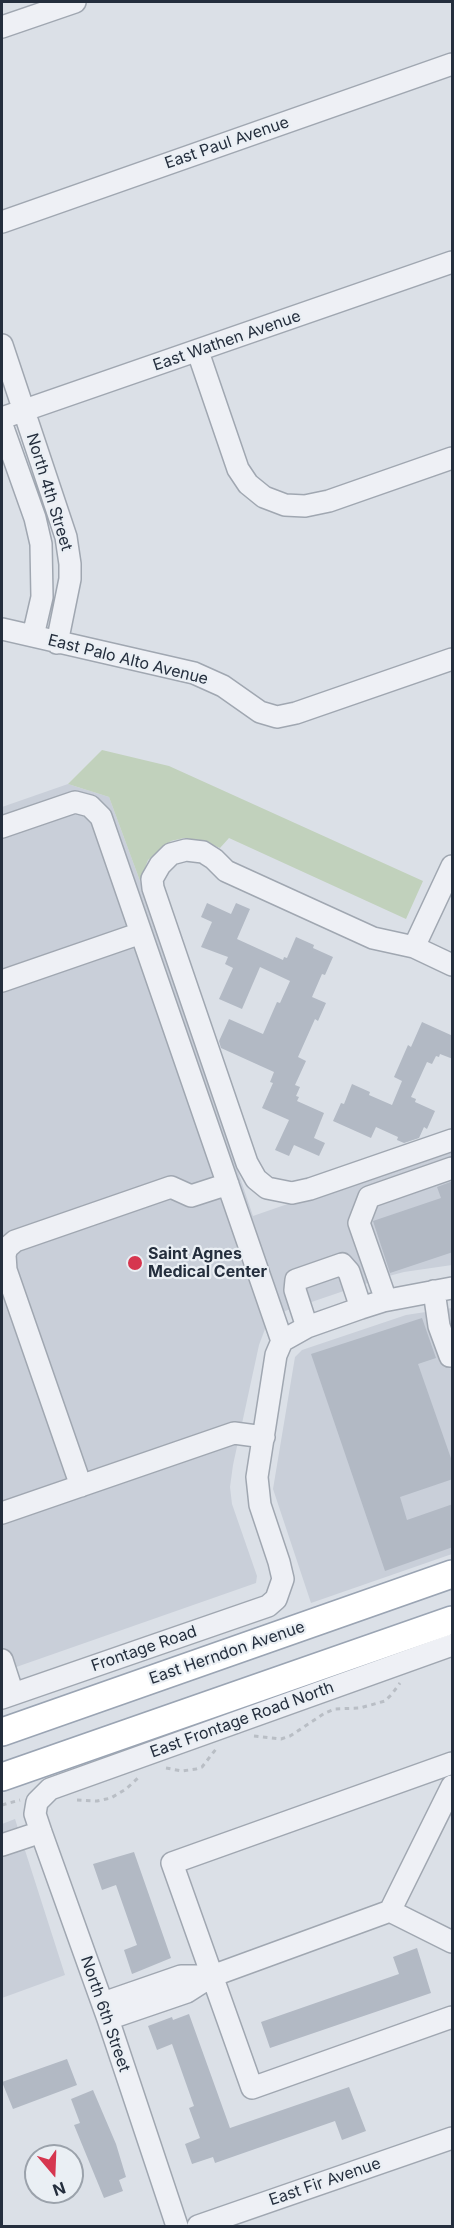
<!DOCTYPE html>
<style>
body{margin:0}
#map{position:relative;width:454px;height:2228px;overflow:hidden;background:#dbe0e7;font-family:Inter,sans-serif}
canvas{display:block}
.frame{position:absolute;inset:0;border:3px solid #242e3d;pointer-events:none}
.north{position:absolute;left:24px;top:2144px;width:60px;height:60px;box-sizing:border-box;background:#eaeff4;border:2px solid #9ba2ab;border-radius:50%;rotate:161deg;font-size:16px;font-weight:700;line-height:24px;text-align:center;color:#242e3d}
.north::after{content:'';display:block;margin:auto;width:21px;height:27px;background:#d6364f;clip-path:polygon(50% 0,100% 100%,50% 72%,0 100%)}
</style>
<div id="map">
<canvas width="454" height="2228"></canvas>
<div class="frame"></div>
<div class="north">N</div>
</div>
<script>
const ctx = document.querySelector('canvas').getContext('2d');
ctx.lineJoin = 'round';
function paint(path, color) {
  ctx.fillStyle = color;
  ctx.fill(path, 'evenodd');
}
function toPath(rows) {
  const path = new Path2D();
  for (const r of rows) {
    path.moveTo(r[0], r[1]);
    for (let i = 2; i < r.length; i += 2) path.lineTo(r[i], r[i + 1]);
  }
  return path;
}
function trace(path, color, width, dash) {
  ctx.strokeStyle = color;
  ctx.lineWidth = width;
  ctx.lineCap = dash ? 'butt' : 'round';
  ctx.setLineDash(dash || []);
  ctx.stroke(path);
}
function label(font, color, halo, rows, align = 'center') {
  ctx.font = font + ' Inter,sans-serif';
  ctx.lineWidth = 4.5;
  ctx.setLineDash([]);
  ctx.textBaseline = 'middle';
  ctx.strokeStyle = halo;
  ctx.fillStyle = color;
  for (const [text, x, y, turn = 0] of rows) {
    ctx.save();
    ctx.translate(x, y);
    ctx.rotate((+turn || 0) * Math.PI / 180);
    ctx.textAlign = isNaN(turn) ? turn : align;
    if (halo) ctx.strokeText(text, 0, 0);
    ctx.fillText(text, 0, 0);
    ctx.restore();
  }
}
paint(toPath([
 [68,784,109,797,140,881,253,1216,452,1147,452,1265,404,1272,385,1277,285,1311,265,1329,259,1345,233,1465,230,1487,232,1504,257,1576,256,1583,2,1672,2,807],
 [452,1308,452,1554,311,1603,273,1489,295,1357,302,1350,406,1315],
 [15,1819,65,1975,2,1998,2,1824]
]), '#c9cfd9');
paint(toPath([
 [102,750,169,766,423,881,406,919,229,838,220,848,203,841,184,838,171,841,148,860,140,881,109,797,68,784]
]), '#c1d1bc');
paint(toPath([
 [207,903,231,914,236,903,250,909,237,939,283,960,284,957,287,958,296,937,314,945,313,948,333,957,325,975,322,974,312,997,326,1003,318,1021,315,1019,298,1057,306,1061,295,1085,300,1087,296,1096,299,1097,297,1101,324,1113,314,1138,325,1143,319,1156,294,1145,289,1156,275,1150,289,1120,262,1108,273,1083,270,1082,274,1072,221,1048,219,1041,229,1019,263,1034,277,1002,280,1003,290,981,260,967,242,1009,219,999,233,968,225,964,228,957,201,947,212,922,201,917],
 [422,1022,453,1036,453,1059,440,1054,439,1057,436,1056,432,1064,427,1062,411,1097,416,1099,415,1102,435,1111,427,1129,424,1127,419,1138,404,1143,397,1140,398,1137,376,1127,371,1138,333,1121,341,1103,344,1104,352,1084,370,1092,369,1095,392,1105,402,1081,394,1077,408,1045,411,1047],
 [453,1181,453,1252,390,1273,373,1221,441,1198,437,1187],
 [422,1318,436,1358,418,1364,453,1464,453,1479,400,1497,407,1520,453,1504,453,1547,385,1571,311,1354],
 [134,1852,171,1958,132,1974,124,1950,137,1945,116,1885,102,1890,93,1864],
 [417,1948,431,1993,270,2048,261,2022,399,1974,393,1957],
 [189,2014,230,2128,349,2087,366,2131,342,2140,335,2121,215,2163,213,2157,192,2164,185,2144,200,2138,189,2108,194,2106,172,2044,157,2050,148,2026,172,2017,173,2020],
 [67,2059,77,2085,13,2109,2,2082],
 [93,2090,116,2144,126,2177,119,2180,123,2191,104,2198,74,2125,80,2123,71,2099]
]), '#b2b9c4');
const minor = toPath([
 [2,27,75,2],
 [2,222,452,64],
 [2,345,66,537,70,564,70,579,57,643],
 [198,352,238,469,248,484,264,497,285,505,305,506,329,501,452,458],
 [2,418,452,262],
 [2,425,35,518,41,544,42,597,33,636],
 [2,629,194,673,223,686,260,712,277,717,296,713,452,659],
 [2,827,75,802,90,806,101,817,282,1341],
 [414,947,452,866],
 [452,965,414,947,373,938,226,871,214,859,203,852,186,850,171,854,160,865,152,879,153,888,247,1163,256,1179,267,1188,292,1193,310,1189,452,1140],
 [2,981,141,933],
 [434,1291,439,1326,450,1356,452,1356],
 [386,1300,359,1223,369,1197,452,1168],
 [307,1327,295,1290,296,1280,342,1264,349,1272,361,1308],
 [81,1486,6,1270,5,1255,7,1248,15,1241,171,1187,191,1196,228,1184],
 [2,1513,234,1433,264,1437],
 [2,1660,13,1694],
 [2,1698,268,1606,276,1599,283,1579,279,1562,260,1505,257,1477,276,1355,282,1341,307,1327,361,1308,383,1301,452,1288],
 [452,1763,172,1863,252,2088,452,2017],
 [452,1786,390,1911,452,1942],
 [2,1845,41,1832],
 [103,2003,181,1976,211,1976],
 [108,2019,187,1992,212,1976,390,1911],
 [177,2226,108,2019,41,1832,35,1814,37,1802,50,1789,452,1645],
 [198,2226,452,2138]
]);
const major = toPath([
 [2,1732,452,1574],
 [2,1777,452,1620]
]);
trace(minor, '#a0a7b1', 24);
trace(major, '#9aa4b3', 30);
trace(toPath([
 [254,1736,281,1739,290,1736,325,1713,335,1709,360,1708,385,1701,392,1694,400,1683],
 [166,1768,182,1771,196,1769,202,1767,216,1749],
 [77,1800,97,1801,111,1798,126,1789,138,1778],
 [2,1805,20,1800]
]), '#b9bec5', 3, [4.5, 4.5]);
trace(minor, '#eef0f5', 21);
trace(major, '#fff', 27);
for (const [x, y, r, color] of [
 [135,1263,8,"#d6364f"]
]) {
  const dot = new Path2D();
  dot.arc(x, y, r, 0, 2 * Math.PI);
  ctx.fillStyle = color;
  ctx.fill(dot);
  trace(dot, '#eaeff4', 2);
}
label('16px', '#242e3d', '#eaeff4', [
 ["East Paul Avenue",227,143,-19],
 ["East Wathen Avenue",227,341,-19],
 ["North 4th Street",49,492,73],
 ["East Palo Alto Avenue",128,660,14],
 ["Frontage Road",144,1649,-19],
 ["East Herndon Avenue",227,1653,-19],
 ["East Frontage Road North",242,1720,-20],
 ["North 6th Street",105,2014,71],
 ["East Fir Avenue",325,2182,-19]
]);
label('bold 16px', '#242e3d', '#eaeff4', [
 ["Saint Agnes",148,1254],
 ["Medical Center",148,1272]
], 'left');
</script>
